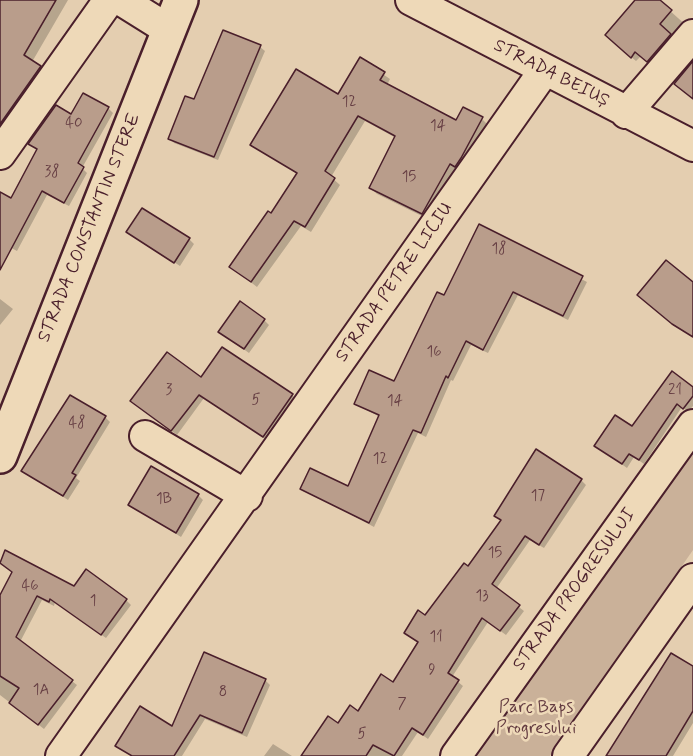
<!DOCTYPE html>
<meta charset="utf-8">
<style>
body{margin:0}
canvas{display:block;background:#e4ceb0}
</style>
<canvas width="693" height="756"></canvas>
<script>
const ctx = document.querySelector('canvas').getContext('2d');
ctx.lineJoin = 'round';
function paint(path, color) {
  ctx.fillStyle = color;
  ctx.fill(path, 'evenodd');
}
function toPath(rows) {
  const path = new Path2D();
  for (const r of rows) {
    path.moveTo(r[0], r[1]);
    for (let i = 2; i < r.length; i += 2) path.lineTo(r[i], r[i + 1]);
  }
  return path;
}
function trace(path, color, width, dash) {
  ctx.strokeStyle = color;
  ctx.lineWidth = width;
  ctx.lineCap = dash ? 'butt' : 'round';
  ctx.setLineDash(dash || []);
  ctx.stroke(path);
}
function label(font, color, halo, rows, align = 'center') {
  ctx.font = font + ' Mynerve,sans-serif';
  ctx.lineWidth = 5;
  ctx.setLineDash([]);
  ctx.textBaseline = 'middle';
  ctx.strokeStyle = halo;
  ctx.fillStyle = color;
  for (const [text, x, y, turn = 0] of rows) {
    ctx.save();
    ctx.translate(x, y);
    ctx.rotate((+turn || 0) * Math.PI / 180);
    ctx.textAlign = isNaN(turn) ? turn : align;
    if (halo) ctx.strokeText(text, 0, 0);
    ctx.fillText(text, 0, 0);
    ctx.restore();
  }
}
paint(toPath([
 [693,448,693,550,550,756,467,756]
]), '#cab199');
paint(toPath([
 [0,0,68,0,32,62,48,75,8,132,0,127],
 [637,0,658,0,688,27,653,66,641,56,636,61,611,40],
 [260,47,265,51,218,160,174,143,170,138],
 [361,59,390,79,387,85,456,122,482,119,488,125,428,219,377,194,371,188,396,138,365,121,331,177,340,185,311,232,301,226,257,287,231,267,272,215,298,174,252,144,338,96],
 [108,108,113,113,82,168,87,173,69,206,47,195,17,251,0,242,0,208,11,200,38,150,30,144,71,116],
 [480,226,587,282,568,320,518,295,488,353,471,345,453,381,451,380,426,437,418,433,374,527,302,488,349,488,380,417,355,404,395,383,444,297],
 [128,232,189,239,194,244,180,266],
 [0,299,13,309,0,325],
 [264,320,269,325,249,353,225,336],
 [202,379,292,395,296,399,268,441,204,398,177,435,137,405],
 [693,388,693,406,688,412,682,407,644,464,634,457,627,468,596,446,632,428],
 [105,417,110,422,76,478,80,481,68,500,23,471],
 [581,480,586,485,544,548,530,540,496,589,524,611,506,635,488,622,452,677,463,686,428,739,418,732,402,756,361,756,358,713,394,684,419,643,406,633,425,617,469,569,502,521,496,516],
 [198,495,203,500,181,537,130,505],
 [5,552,75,587,126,600,131,605,106,638,55,602,54,606,42,600,20,642,77,685,44,729,0,695,0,598,13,572,0,562],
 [693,668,693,723,673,756,608,756],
 [265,680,270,685,247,737,205,719,182,756,131,756,117,746,173,728],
 [273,744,292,756,264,756]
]), '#0003');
const building = toPath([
 [0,0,56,0,24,55,41,66,0,124,0,0],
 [635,0,660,0,672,10,660,24,671,34,647,62,635,52,631,58,605,35,635,0],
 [223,30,261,45,214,157,168,139,185,96,194,99,223,30],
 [360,57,385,72,380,80,456,120,463,107,483,117,461,158,455,167,450,164,422,214,369,188,395,136,358,116,325,171,335,178,305,227,294,221,251,282,229,267,268,211,271,213,297,173,250,145,296,69,338,94,360,57],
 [693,61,693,99,674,84,693,61],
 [83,93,109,107,78,163,84,167,64,203,42,191,0,270,0,192,11,198,37,149,28,144,56,105,71,114,83,93],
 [142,208,190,238,174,263,126,232,142,208],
 [479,224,583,276,563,316,513,292,483,350,466,341,448,378,446,376,421,433,413,430,369,523,300,489,310,468,348,486,379,415,354,404,369,370,394,381,437,292,444,295,479,224],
 [666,260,693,282,693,337,672,324,637,295,666,260],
 [240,301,265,319,244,349,218,332,240,301],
 [222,347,293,394,263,437,199,395,171,431,130,401,167,352,201,377,222,347],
 [672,371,693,387,693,396,683,409,677,404,639,460,629,454,622,464,594,446,615,415,632,426,672,371],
 [70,395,106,416,72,473,76,475,63,496,21,471,70,395],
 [536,449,582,479,539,545,525,536,492,584,520,605,500,631,482,618,448,673,459,680,423,735,412,728,394,756,373,745,366,756,301,756,328,716,338,723,350,705,358,711,381,674,393,682,418,642,404,633,418,610,425,615,464,563,468,566,501,520,494,516,536,449],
 [151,466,199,494,176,533,128,505,151,466],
 [5,550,74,586,86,569,127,599,101,635,50,599,49,602,37,596,16,637,73,680,38,725,9,703,19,688,0,676,0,595,12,572,0,563,5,550],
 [204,652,266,679,242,733,200,715,174,756,132,756,115,746,140,706,172,726,204,652],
 [671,653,693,666,693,711,666,756,606,756,671,653]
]);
paint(building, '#b99d8b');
trace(building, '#4a1f2b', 1.5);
const minor = toPath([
 [121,0,169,30],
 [411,0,693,146],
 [626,113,693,35],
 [0,154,109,0],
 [145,436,247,496],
 [61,756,544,71],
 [456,756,693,425],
 [568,756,693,579]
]);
const tertiary = toPath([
 [0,456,181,0]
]);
trace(minor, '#4a1f2b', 34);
trace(tertiary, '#4a1f2b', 38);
trace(minor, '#eed9b8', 30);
trace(tertiary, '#eed9b8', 33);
label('15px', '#663e43', null, [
 ["12",349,103],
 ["40",74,124],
 ["14",438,127],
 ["38",52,173],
 ["15",409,178],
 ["18",499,250],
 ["16",434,353],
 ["3",169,391],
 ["21",675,391],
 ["5",256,401],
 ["14",395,402],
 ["48",77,424],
 ["12",380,460],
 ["17",538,497],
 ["1B",164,500],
 ["15",495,554],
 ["46",30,587],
 ["13",482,597],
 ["1",93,602],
 ["11",436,638],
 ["9",432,671],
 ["1A",41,691],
 ["8",223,693],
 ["7",402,705],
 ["5",362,735]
]);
label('18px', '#4a1f2b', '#eed9b8', [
 ["STRADA BEIUȘ",551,74,27],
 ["STRADA CONSTANTIN STERE",90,228,-68],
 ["STRADA PETRE LICIU",395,283,-55],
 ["STRADA PROGRESULUI",575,590,-54]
]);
label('18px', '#643c41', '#eed9b8', [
 ["Parc Baps",536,708],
 ["Progresului",536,729]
]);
</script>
